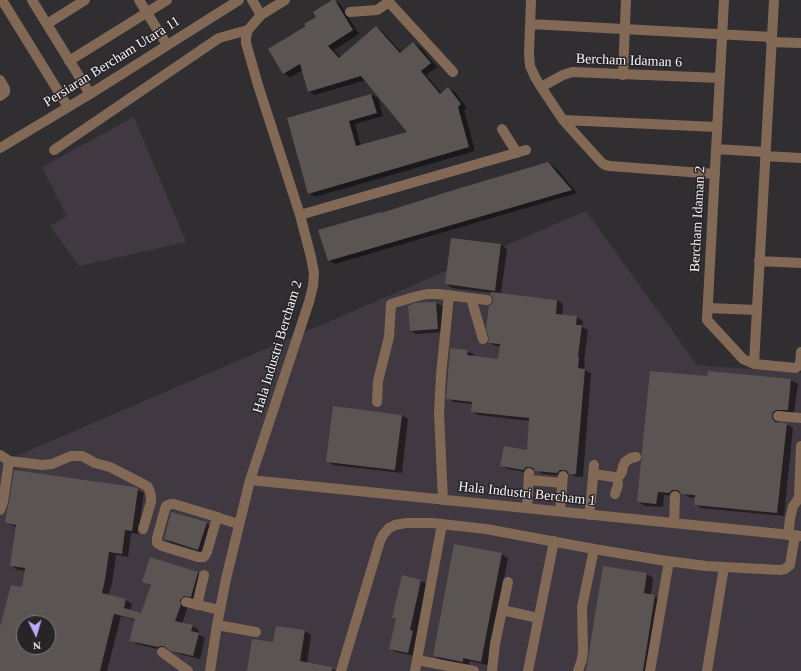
<!DOCTYPE html>
<style>
body{margin:0}
#map{position:relative;width:801px;height:671px;overflow:hidden;background:#312e32;font-family:"Times New Roman",serif}
canvas{display:block}
.north{position:absolute;left:16px;top:615px;width:40px;height:40px;box-sizing:border-box;background:#272428;border:1px solid #7a777a;border-radius:50%;rotate:175deg;font-size:11px;font-weight:700;line-height:16px;text-align:center;color:#f6f4f6}
.north::after{content:'';display:block;margin:auto;width:14px;height:18px;background:#bcaaf6;clip-path:polygon(50% 0,100% 100%,50% 72%,0 100%)}
</style>
<div id="map">
<canvas width="801" height="671"></canvas>
<div class="north">N</div>
</div>
<script>
const ctx = document.querySelector('canvas').getContext('2d');
ctx.lineJoin = 'round';
function paint(path, color) {
  ctx.fillStyle = color;
  ctx.fill(path, 'evenodd');
}
function toPath(rows) {
  const path = new Path2D();
  for (const r of rows) {
    path.moveTo(r[0], r[1]);
    for (let i = 2; i < r.length; i += 2) path.lineTo(r[i], r[i + 1]);
  }
  return path;
}
function trace(path, color, width, dash) {
  ctx.strokeStyle = color;
  ctx.lineWidth = width;
  ctx.lineCap = dash ? 'butt' : 'round';
  ctx.setLineDash(dash || []);
  ctx.stroke(path);
}
function label(font, color, halo, rows, align = 'center') {
  ctx.font = font + ' "Times New Roman",serif';
  ctx.lineWidth = 3;
  ctx.setLineDash([]);
  ctx.textBaseline = 'middle';
  ctx.strokeStyle = halo;
  ctx.fillStyle = color;
  for (const [text, x, y, turn = 0] of rows) {
    ctx.save();
    ctx.translate(x, y);
    ctx.rotate((+turn || 0) * Math.PI / 180);
    ctx.textAlign = isNaN(turn) ? turn : align;
    if (halo) ctx.strokeText(text, 0, 0);
    ctx.fillText(text, 0, 0);
    ctx.restore();
  }
}
paint(toPath([
 [134,117,186,242,79,266,50,226,67,216,42,167],
 [586,211,697,365,801,373,801,671,0,671,0,463],
 [24,623,48,623,48,647,24,647]
]), '#403941');
paint(toPath([
 [334,0,340,4,359,34,334,50,341,58,376,27,382,31,402,53,413,43,420,47,437,67,426,75,442,94,449,89,455,92,467,108,464,110,475,151,315,197,309,193,288,119,371,95,378,98,383,116,355,124,361,146,409,132,366,80,315,95,308,91,303,70,290,77,283,73,307,27,318,17],
 [548,163,555,167,577,193,335,264,328,260,382,213],
 [501,245,507,249,501,294,557,300,563,304,562,316,577,317,583,321,582,327,588,330,584,361,585,361,584,370,591,373,583,477,577,477,570,473,567,474,564,476,543,474,536,470,532,471,530,473,508,469,501,465,528,451,530,421,478,415,472,411,473,404,454,402,447,398,467,351,474,354,473,357,499,360,501,347,496,346,489,343,493,305,494,300,492,293,452,288,446,284],
 [436,303,442,306,444,332,417,334,411,331],
 [709,372,791,380,798,384,794,413,778,419,778,423,786,424,793,428,784,516,701,508,695,504,696,498,689,497,682,493,679,493,676,496,664,495,663,507,645,506,638,502,708,377],
 [334,407,402,415,408,419,402,473,333,465,327,461],
 [134,488,144,493,138,534,131,533,128,557,116,555,112,584,108,595,126,600,132,604,130,611,142,614,151,586,143,581,151,558,198,573,204,577,198,600,186,604,187,609,182,624,193,626,199,630,198,634,205,638,200,659,179,654,170,649,167,649,165,651,137,644,130,640,135,620,121,616,107,671,0,671,0,631,23,589,26,571,18,570,11,566,17,527,13,526,6,523],
 [24,623,48,623,48,647,24,647],
 [206,523,213,527,205,553,171,543,165,539],
 [501,554,508,558,488,665,470,661,469,665,441,660,434,656],
 [604,567,647,574,653,578,651,595,655,596,661,600,650,671,587,671],
 [402,577,421,581,427,584,417,634,419,636,414,656,396,652,390,648,397,619,393,617],
 [277,627,305,631,311,635,307,663,330,668,336,671,248,671,274,643]
]), '#0007');
paint(toPath([
 [332,0,335,0,353,30,328,46,339,58,376,26,400,53,413,42,431,63,421,71,440,94,448,87,461,104,458,107,469,147,308,194,287,118,371,94,377,113,349,121,356,146,407,132,361,76,308,92,300,64,283,74,268,49,306,26,304,24,316,17,313,12],
 [548,162,572,190,328,261,318,230,381,212,381,213,438,195,437,195],
 [451,238,501,244,495,291,445,284],
 [491,292,557,300,556,314,577,316,576,325,582,325,578,356,579,357,578,368,585,369,576,474,569,474,567,471,564,470,560,470,557,473,535,471,533,468,530,467,526,467,523,470,500,466,504,446,527,450,529,418,471,412,472,402,446,399,450,348,468,350,467,355,498,359,500,344,488,343,489,338,486,328,489,306,492,304,493,300,493,297,490,295],
 [436,302,438,329,410,331,408,306,415,303],
 [650,371,707,376,708,371,791,379,788,410,776,410,773,412,772,415,772,418,775,422,787,423,777,513,694,505,695,495,681,494,679,491,676,490,672,490,669,493,658,492,656,504,637,502],
 [333,406,402,415,395,470,326,462],
 [14,470,134,487,138,489,132,531,125,530,122,554,109,552,105,580,102,593,126,599,124,608,141,613,151,585,142,582,150,557,198,572,191,597,184,596,180,600,181,605,175,621,193,625,191,631,199,633,193,656,171,651,163,646,160,646,158,647,129,641,135,619,114,614,100,671,0,671,0,627,11,585,22,587,25,568,10,566,16,525,5,523,7,510,9,503],
 [24,623,48,623,48,647,24,647],
 [171,512,207,522,198,550,164,539],
 [454,544,502,553,481,662,463,658,463,662,433,656],
 [603,566,647,573,644,593,655,595,643,671,586,671],
 [402,575,421,580,410,630,413,631,408,653,389,649,396,618,392,618],
 [276,626,305,630,300,661,332,667,332,671,247,671,252,639,273,642]
]), '#5a5552');
trace(toPath([
 [2,0,68,107],
 [32,0,90,94],
 [139,0,167,45],
 [252,0,261,15],
 [387,0,453,72],
 [531,0,529,53,530,66,535,77,541,87,563,120,601,162,605,165,610,166,715,174],
 [724,0,707,320,743,359,754,364,796,368,800,364,801,352],
 [350,12,377,10,389,2],
 [47,24,85,0],
 [530,24,772,37],
 [771,42,801,43],
 [69,61,167,0],
 [623,75,626,0],
 [0,80,5,89,5,92,0,96],
 [541,87,563,75,572,72,720,78],
 [563,120,717,127],
 [502,129,517,153],
 [0,148,90,94,239,0],
 [716,149,765,152],
 [54,150,219,38,248,30],
 [765,156,801,158],
 [300,215,526,150],
 [759,261,801,263],
 [471,298,483,339],
 [708,308,757,310],
 [754,364,774,0],
 [377,402,378,381,389,337,391,304,414,297,427,294,438,294,487,300],
 [778,416,801,418],
 [0,455,9,461,42,465,52,464,71,456,82,456,95,463,110,467,143,484,148,487,150,492,151,497,151,502,143,529],
 [593,474,614,477,617,477,620,475,622,472,623,466,625,462,631,458,636,457],
 [250,480,801,536],
 [529,480,562,483],
 [615,494,618,485,617,477],
 [443,500,439,413,441,375,449,295],
 [527,508,529,473],
 [0,510,3,502,9,461],
 [560,511,563,476],
 [589,515,591,500,594,465],
 [217,517,207,552,204,557,198,557,162,546,157,543,157,538,165,509,166,506,171,504,174,504,217,517,222,519,239,524],
 [674,523,675,496],
 [788,535,790,519,793,506,797,501,799,496,801,446],
 [186,602,220,610],
 [197,605,204,575],
 [502,610,538,618],
 [217,625,256,632],
 [162,652,188,671],
 [417,660,474,671],
 [210,671,217,625,226,579,250,480,309,302,313,286,314,273,311,257,300,215,258,85,246,43,246,37,248,30,261,15,285,0],
 [341,671,380,541,383,535,389,528,395,525,406,523,432,523,486,529,594,549,660,560,706,566,780,570,785,569,790,565,795,535],
 [415,671,442,524],
 [492,671,495,644,508,582],
 [528,671,554,541],
 [578,671,582,659,583,650,582,607,594,549],
 [650,671,669,561],
 [707,671,724,567]
]), '#826956', 10);
label('14px', '#f6f4f6', '#272428', [
 ["Bercham Idaman 6",629,61,2],
 ["Persiaran Bercham Utara 11",112,62,-32],
 ["Bercham Idaman 2",698,219,-87],
 ["Hala Industri Bercham 2",278,347,-73],
 ["Hala Industri Bercham 1",527,494,6]
]);
</script>
